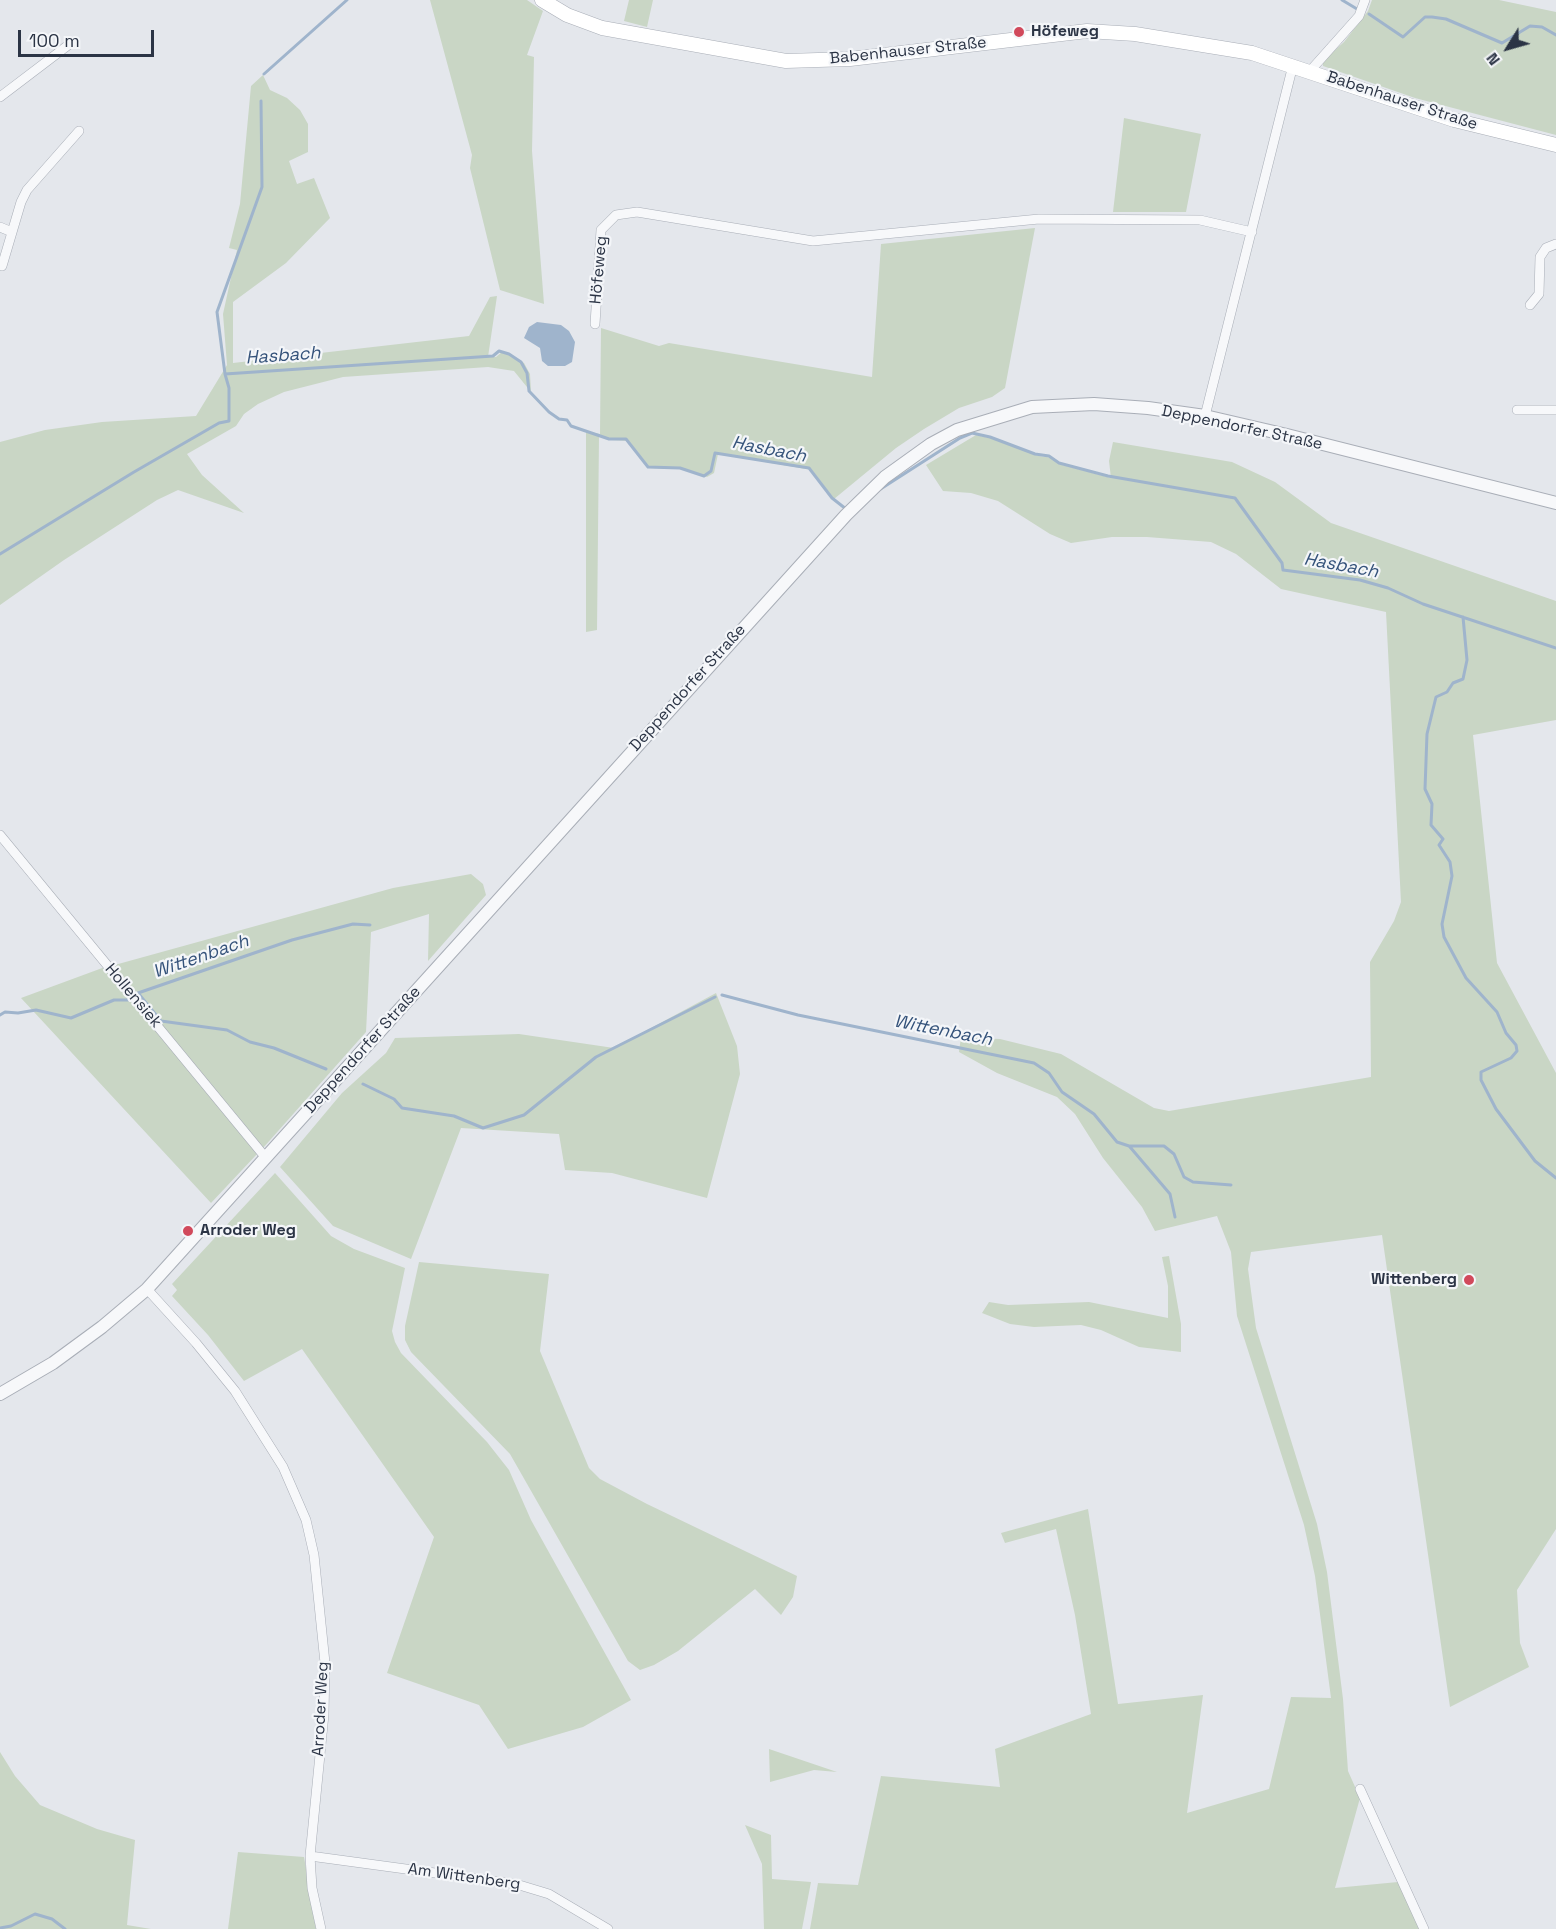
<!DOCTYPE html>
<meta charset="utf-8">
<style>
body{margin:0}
#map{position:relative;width:1556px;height:1929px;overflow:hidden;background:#e4e7ec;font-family:"Space Grotesk",sans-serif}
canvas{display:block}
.north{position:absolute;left:1478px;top:18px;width:60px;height:60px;-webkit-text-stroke:4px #f4f6f9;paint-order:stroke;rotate:233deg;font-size:16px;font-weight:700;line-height:24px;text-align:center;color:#2b3445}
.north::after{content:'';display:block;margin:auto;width:21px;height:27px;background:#2b3445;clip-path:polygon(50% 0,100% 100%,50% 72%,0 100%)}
.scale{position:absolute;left:18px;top:30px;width:136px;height:27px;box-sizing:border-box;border:3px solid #2b3445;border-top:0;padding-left:8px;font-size:18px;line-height:21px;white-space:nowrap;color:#2b3445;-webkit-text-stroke:4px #f4f6f9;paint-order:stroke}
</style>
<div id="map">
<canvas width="1556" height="1929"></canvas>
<div class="north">N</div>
<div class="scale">100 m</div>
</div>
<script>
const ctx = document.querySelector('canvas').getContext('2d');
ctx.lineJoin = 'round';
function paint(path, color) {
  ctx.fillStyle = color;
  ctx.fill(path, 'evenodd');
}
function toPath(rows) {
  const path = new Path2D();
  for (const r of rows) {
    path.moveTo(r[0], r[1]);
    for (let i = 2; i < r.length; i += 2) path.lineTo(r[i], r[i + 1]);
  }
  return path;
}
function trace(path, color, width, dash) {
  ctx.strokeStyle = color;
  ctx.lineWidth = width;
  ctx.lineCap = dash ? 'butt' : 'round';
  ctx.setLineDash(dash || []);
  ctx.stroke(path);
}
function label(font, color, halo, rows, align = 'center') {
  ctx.font = font + ' "Space Grotesk",sans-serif';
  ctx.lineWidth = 4.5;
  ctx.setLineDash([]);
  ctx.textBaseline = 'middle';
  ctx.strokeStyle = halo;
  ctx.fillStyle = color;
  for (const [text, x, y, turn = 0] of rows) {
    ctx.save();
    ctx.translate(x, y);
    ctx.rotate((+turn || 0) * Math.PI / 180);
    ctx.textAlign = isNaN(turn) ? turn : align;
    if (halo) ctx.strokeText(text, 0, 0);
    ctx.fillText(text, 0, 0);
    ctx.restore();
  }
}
paint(toPath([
 [430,0,527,0,543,11,527,55,534,57,532,151,544,304,500,290,470,168,472,155],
 [629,0,653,0,647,27,624,21],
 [1372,0,1499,0,1556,12,1556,135,1415,98,1323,66,1323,61,1344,42,1368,11],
 [263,75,270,90,287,98,300,110,308,124,308,152,289,161,297,184,314,178,330,218,286,263,233,302,233,363,469,336,490,297,497,296,488,357,496,357,502,352,512,355,524,363,530,374,531,392,514,371,488,367,343,377,284,392,258,404,244,414,236,426,187,454,202,475,244,513,178,490,157,500,64,560,0,605,0,442,45,430,102,422,196,416,227,365,223,314,237,250,229,248,240,204,251,86],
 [1124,118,1201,134,1186,212,1113,212],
 [1035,228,1005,388,992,397,959,408,924,429,896,448,834,499,812,470,718,454,714,473,707,477,682,469,650,468,629,441,612,440,599,436,597,630,586,632,586,431,600,434,601,328,659,346,669,343,872,377,881,244],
 [976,435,994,439,1039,456,1053,458,1063,465,1111,478,1109,461,1113,442,1232,462,1275,482,1331,523,1556,601,1556,720,1473,735,1497,963,1556,1073,1556,1529,1517,1590,1520,1643,1529,1667,1450,1707,1382,1235,1251,1252,1248,1269,1256,1328,1317,1524,1327,1572,1343,1699,1348,1771,1360,1798,1335,1888,1398,1882,1420,1929,810,1929,818,1883,858,1885,881,1776,1000,1787,995,1749,1091,1714,1075,1615,1056,1529,1005,1543,1001,1533,1088,1509,1118,1704,1203,1695,1187,1813,1269,1789,1291,1697,1331,1698,1315,1576,1304,1525,1237,1316,1231,1252,1217,1216,1155,1231,1142,1207,1103,1158,1075,1114,1057,1097,997,1073,959,1052,961,1037,1000,1039,1061,1054,1154,1108,1169,1111,1371,1077,1370,962,1394,921,1401,902,1386,612,1281,589,1236,554,1211,542,1147,537,1112,537,1071,543,1050,534,998,501,971,493,943,491,926,465],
 [471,874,483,884,486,895,428,961,429,914,371,932,366,1032,263,1148,111,966,393,888],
 [105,967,258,1153,211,1203,21,998],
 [716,993,737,1046,740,1074,707,1198,612,1173,565,1170,559,1134,461,1128,411,1259,333,1226,280,1167,342,1093,386,1053,395,1038,519,1034,614,1048],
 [275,1173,331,1236,354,1249,405,1268,392,1331,395,1342,401,1353,487,1442,509,1470,531,1520,631,1700,583,1727,508,1749,479,1705,387,1673,434,1537,302,1349,244,1381,208,1335,172,1296,177,1290,172,1284],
 [1169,1256,1181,1324,1181,1352,1139,1347,1101,1330,1081,1325,1034,1327,1010,1324,982,1313,989,1302,1008,1305,1089,1302,1168,1318,1168,1286,1162,1257],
 [419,1262,549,1274,540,1351,589,1468,600,1479,647,1504,797,1576,793,1597,781,1615,755,1589,678,1651,654,1665,640,1670,628,1661,510,1454,411,1352,405,1340,405,1326],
 [769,1749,837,1772,814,1770,770,1782],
 [0,1752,15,1776,40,1805,97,1829,135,1840,127,1925,151,1929,0,1929],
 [745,1825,771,1835,772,1879,811,1882,802,1929,764,1929,762,1864],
 [238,1852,304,1857,316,1929,228,1929]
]), '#c9d6c5');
paint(toPath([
 [537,322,561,325,569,331,575,342,572,362,565,366,548,366,542,361,540,348,524,338,529,327]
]), '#9fb4cc');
trace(toPath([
 [1342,0,1357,9],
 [1369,14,1403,37,1425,17,1432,17,1446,19,1502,43,1530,26,1542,27,1556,35],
 [264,74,347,0],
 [225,374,217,312,262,187,261,101],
 [879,490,960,438,972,433,990,437,1035,454,1049,456,1059,463,1108,476,1235,498,1282,563,1283,570,1360,580,1388,588,1423,604,1556,648],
 [0,554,134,472,219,423,229,421,229,388,225,374,493,356,499,351,509,354,521,362,527,373,529,391,549,412,559,419,567,420,571,426,609,439,626,439,648,467,680,468,704,476,711,471,715,453,809,468,832,498,846,509],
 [1463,617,1467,660,1463,679,1453,683,1447,692,1436,697,1427,734,1425,789,1432,804,1431,825,1443,839,1439,845,1450,862,1452,876,1442,924,1444,937,1466,978,1497,1012,1506,1033,1516,1045,1517,1051,1511,1058,1481,1072,1481,1080,1496,1109,1535,1161,1556,1178],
 [722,995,798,1015,1034,1063,1049,1073,1062,1092,1094,1114,1117,1142,1129,1146,1164,1146,1174,1154,1184,1177,1193,1182,1231,1185],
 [0,1015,5,1012,18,1013,36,1010,71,1018,114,1000,128,1000],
 [326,1069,274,1048,250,1042,227,1030,161,1021,138,993,292,940,353,924,370,925],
 [363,1084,394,1099,402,1108,454,1116,483,1128,524,1115,596,1057,715,997],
 [1130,1147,1170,1194,1175,1217],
 [0,1928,11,1926,35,1914,52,1919,65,1929]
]), '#9fb4cc', 3);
const minor = toPath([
 [1310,71,1359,16,1365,0],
 [0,97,71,43],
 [0,227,12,232],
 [2,266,21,202,27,190,79,131],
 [1530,305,1539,294,1540,257,1546,248,1556,244],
 [595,324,601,230,616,215,637,212,813,241,1039,219,1200,220,1252,232],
 [1517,410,1556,410],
 [1205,416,1293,65],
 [0,835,266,1158],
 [147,1289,196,1343,235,1391,283,1467,306,1520,314,1555,325,1663,324,1714,310,1856,312,1888,321,1929],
 [1360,1789,1424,1929],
 [310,1856,516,1884,549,1894,608,1929]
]);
const tertiary = toPath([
 [0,1394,53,1363,102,1327,147,1289,846,515,885,477,931,444,957,430,1032,407,1094,404,1148,408,1205,416,1287,435,1556,503]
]);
const secondary = toPath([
 [542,0,567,15,602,28,786,61,850,59,1087,31,1135,34,1252,53,1454,120,1556,145]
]);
trace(minor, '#a9aeb7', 10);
trace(tertiary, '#a9aeb7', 14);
trace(secondary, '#a9aeb7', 15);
trace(minor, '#f7f8fa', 9);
trace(tertiary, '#f7f8fa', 12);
trace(secondary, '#fff', 14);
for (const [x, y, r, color] of [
 [1019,32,6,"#d1495b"],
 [188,1231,6,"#d1495b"],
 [1469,1280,6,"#d1495b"]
]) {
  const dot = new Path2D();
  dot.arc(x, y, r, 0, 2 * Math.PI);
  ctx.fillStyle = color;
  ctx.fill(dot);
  trace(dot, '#f4f6f9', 2);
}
label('bold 16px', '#2b3445', '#f4f6f9', [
 ["Höfeweg",1031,32],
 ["Arroder Weg",200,1231],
 ["Wittenberg",1457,1280,"right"]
], 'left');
label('16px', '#2b3445', '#f4f6f9', [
 ["Babenhauser Straße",908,51,-6],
 ["Babenhauser Straße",1402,101,18],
 ["Höfeweg",599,270,-85],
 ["Deppendorfer Straße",1242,428,12],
 ["Deppendorfer Straße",688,688,-48],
 ["Hollensiek",133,996,50],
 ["Deppendorfer Straße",363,1050,-48],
 ["Arroder Weg",321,1709,-87],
 ["Am Wittenberg",464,1877,8]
]);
label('italic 18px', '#34527a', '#f4f6f9', [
 ["Hasbach",283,356,-4],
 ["Hasbach",769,450,11],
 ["Hasbach",1341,566,10],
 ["Wittenbach",201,957,-19],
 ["Wittenbach",943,1031,11]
]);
</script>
